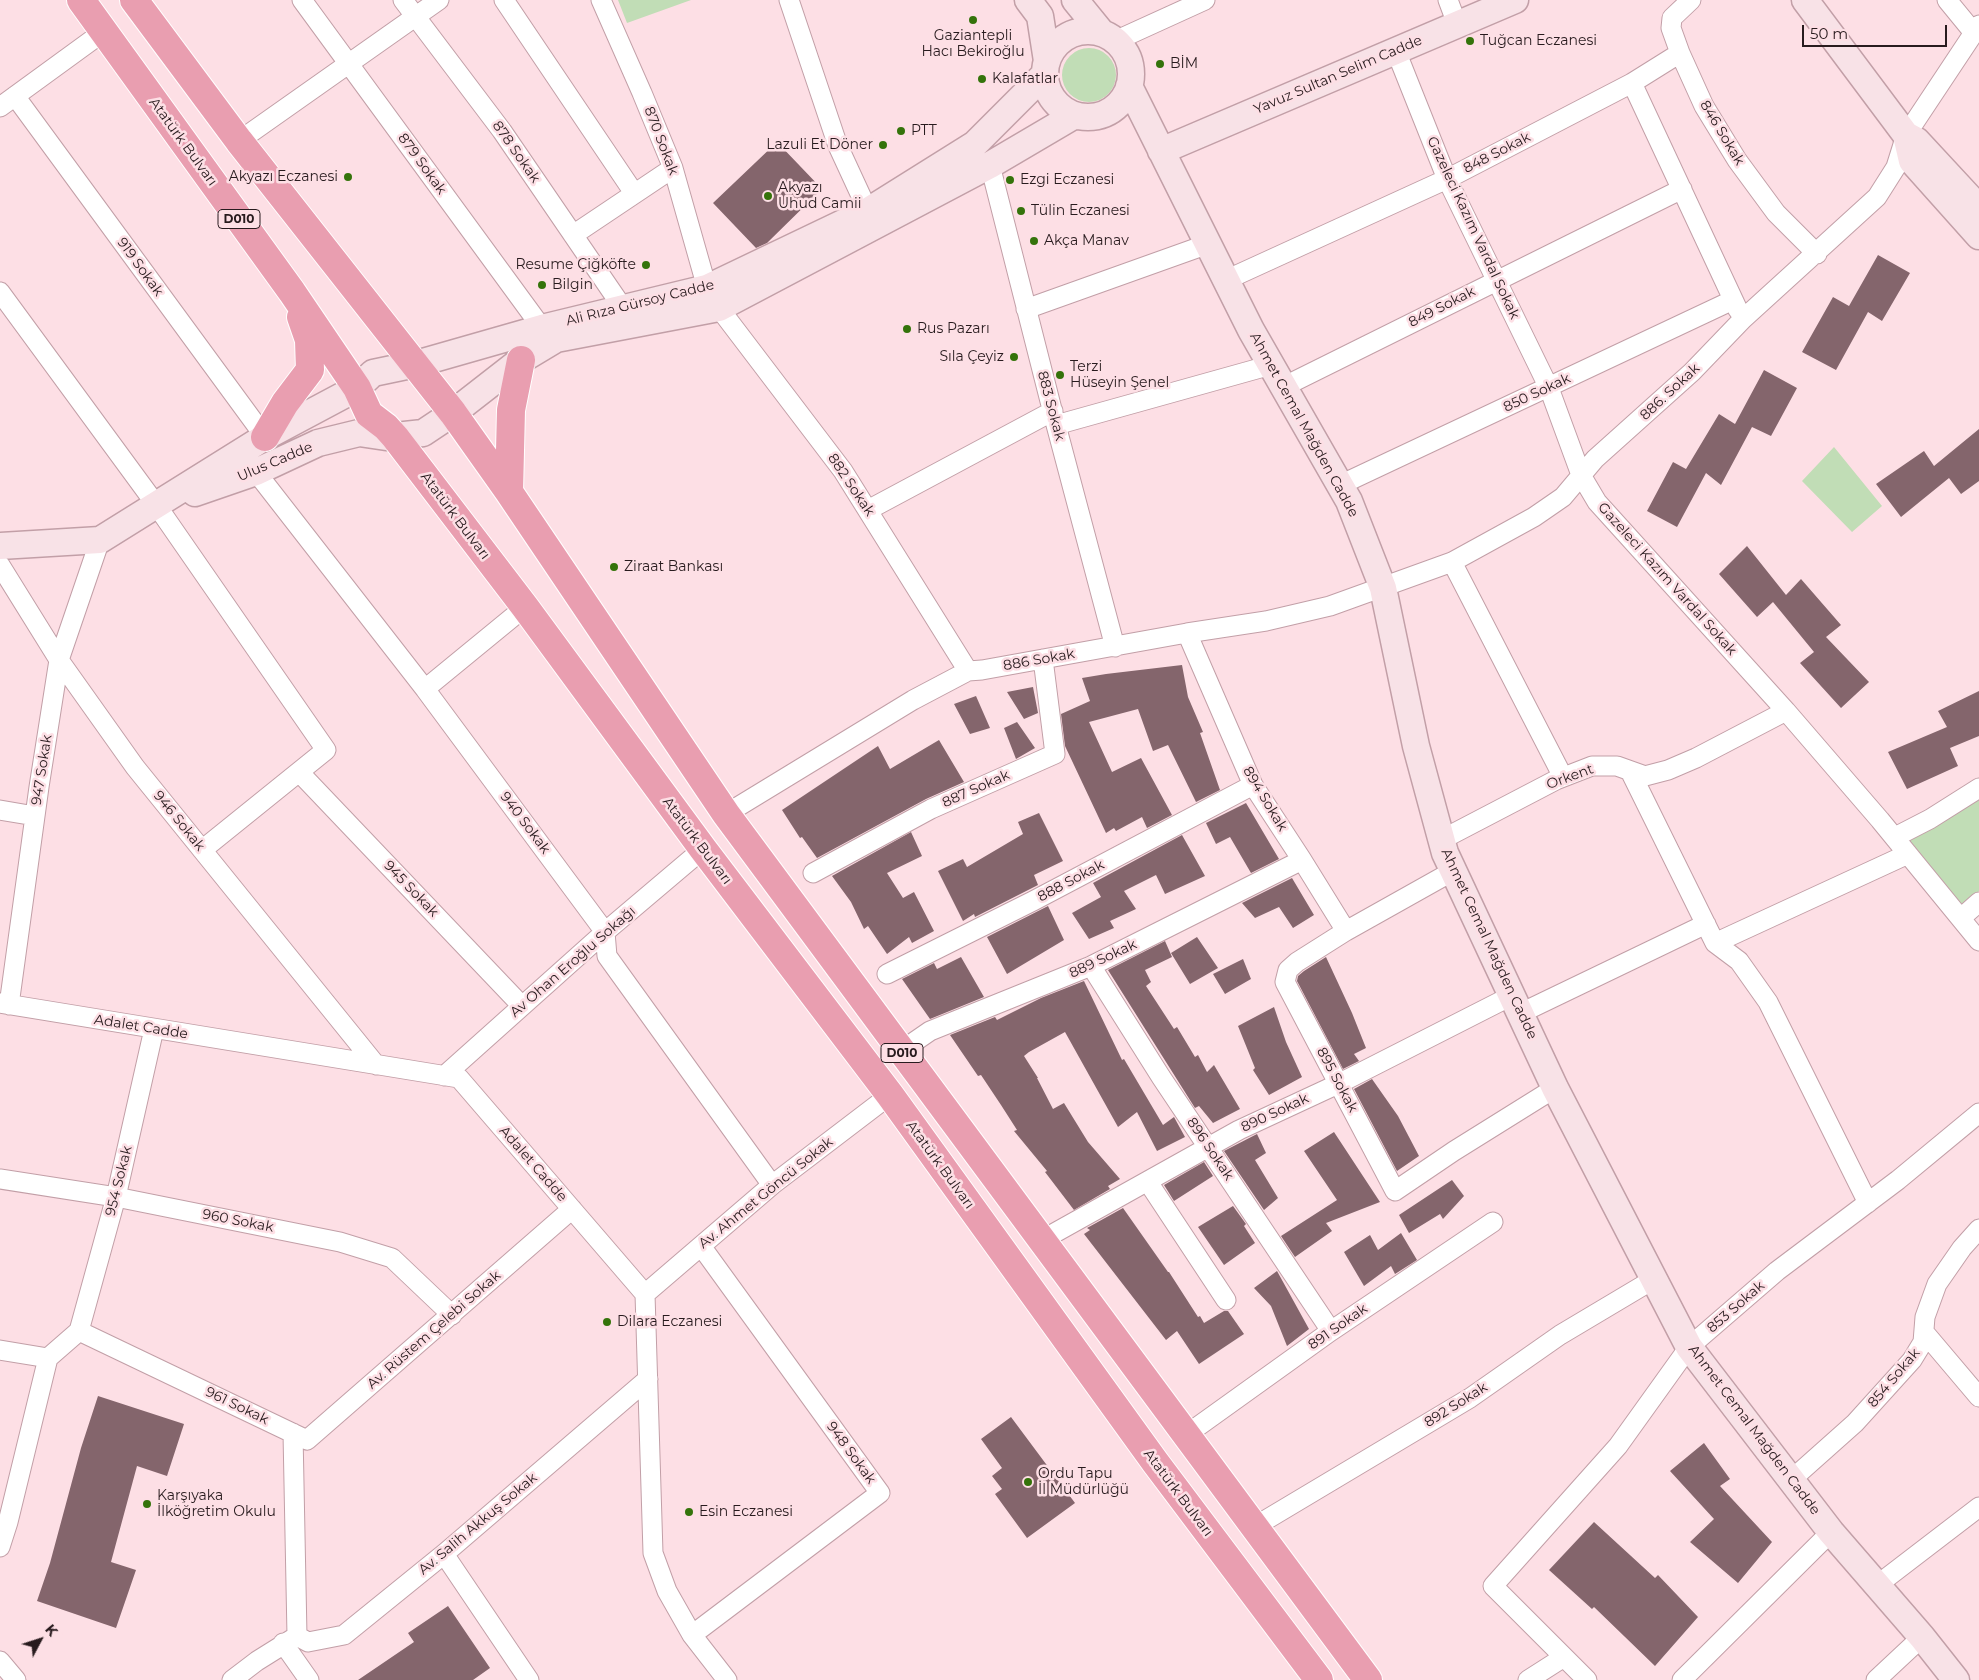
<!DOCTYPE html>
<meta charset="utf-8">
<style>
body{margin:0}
#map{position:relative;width:1979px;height:1680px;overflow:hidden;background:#fddfe5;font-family:Montserrat,sans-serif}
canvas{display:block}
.north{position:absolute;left:15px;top:1615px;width:50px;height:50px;-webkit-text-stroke:4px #fddfe5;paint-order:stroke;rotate:50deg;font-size:14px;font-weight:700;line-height:20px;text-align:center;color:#281b1e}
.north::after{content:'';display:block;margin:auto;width:18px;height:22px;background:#281b1e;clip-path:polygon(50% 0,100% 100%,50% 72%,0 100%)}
.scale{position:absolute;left:1802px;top:25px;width:145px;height:22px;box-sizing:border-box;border:2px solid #281b1e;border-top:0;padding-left:6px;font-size:15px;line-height:18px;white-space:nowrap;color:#281b1e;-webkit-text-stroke:4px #fddfe5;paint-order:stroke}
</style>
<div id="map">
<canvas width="1979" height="1680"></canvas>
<div class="north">K</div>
<div class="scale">50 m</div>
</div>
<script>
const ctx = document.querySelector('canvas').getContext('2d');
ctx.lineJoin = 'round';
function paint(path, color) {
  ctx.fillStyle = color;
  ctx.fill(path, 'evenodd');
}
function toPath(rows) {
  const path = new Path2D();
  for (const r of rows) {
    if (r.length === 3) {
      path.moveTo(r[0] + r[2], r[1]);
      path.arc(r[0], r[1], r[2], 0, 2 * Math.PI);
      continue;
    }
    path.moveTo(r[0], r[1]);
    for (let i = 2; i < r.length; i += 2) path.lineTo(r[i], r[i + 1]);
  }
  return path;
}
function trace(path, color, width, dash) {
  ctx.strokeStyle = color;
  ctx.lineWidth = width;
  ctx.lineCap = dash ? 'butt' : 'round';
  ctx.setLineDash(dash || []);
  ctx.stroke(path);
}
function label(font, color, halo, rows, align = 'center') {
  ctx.font = font + ' Montserrat,sans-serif';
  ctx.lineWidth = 5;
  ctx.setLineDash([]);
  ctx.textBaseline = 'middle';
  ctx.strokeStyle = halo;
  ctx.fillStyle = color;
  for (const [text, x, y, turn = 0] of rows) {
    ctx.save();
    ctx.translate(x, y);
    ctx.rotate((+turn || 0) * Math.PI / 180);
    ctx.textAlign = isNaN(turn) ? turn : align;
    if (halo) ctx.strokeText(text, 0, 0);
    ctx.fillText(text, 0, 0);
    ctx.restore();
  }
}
paint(toPath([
 [618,0,691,0,627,23],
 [1089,75,27],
 [1834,447,1882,506,1852,532,1802,481],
 [1979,788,1979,891,1956,911,1895,837]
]), '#c1ddb6');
paint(toPath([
 [777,142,822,189,767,243,756,248,713,203],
 [1878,255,1910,273,1882,321,1868,312,1836,370,1802,352,1833,297,1849,306],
 [1764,370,1797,388,1771,436,1752,427,1721,485,1706,473,1677,527,1647,511,1673,462,1686,469,1719,414,1735,424],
 [1979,429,1979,481,1961,494,1949,478,1901,517,1876,484,1924,451,1934,466],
 [1747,546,1786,595,1801,579,1841,625,1826,637,1869,682,1841,708,1800,663,1814,652,1773,602,1757,617,1719,574],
 [1182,665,1188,697,1203,732,1200,733,1220,790,1196,802,1168,745,1153,751,1138,709,1089,722,1112,772,1141,758,1172,815,1147,828,1142,817,1116,831,1114,828,1106,833,1065,746,1061,714,1090,701,1082,678,1106,674],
 [1033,687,1038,713,1024,719,1007,692],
 [1979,691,1979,736,1950,748,1958,766,1907,789,1888,752,1947,727,1938,711],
 [976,696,990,728,970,734,954,704],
 [1017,722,1035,748,1016,759,1004,728],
 [939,740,964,782,926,799,817,858,802,837,800,838,782,810,878,746,890,769],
 [1246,803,1279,859,1251,873,1230,837,1216,844,1206,823],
 [1039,813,1063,861,1034,875,1038,885,975,917,974,914,963,921,938,871,963,859,967,867,1023,834,1018,822],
 [911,832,922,856,887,873,903,898,914,892,934,931,912,943,909,937,887,954,868,926,864,929,851,902,832,876],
 [1182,835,1205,876,1165,894,1156,875,1124,891,1136,909,1110,921,1114,928,1089,939,1072,913,1101,897,1093,883],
 [1292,878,1314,915,1293,928,1279,907,1255,918,1242,903],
 [1048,906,1064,940,1007,974,987,937],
 [1197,937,1218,968,1190,984,1171,953],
 [1165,941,1172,957,1145,970,1151,982,1146,986,1174,1029,1177,1027,1195,1057,1198,1055,1207,1072,1214,1065,1240,1109,1213,1123,1199,1106,1195,1108,1108,970],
 [961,957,984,997,930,1019,902,979,934,963,937,969],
 [1326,957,1352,1013,1366,1048,1354,1054,1359,1061,1343,1069,1297,981,1298,976,1304,971],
 [1243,959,1251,979,1225,994,1213,974],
 [1084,981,1122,1060,1124,1059,1163,1125,1174,1117,1185,1137,1157,1151,1137,1112,1118,1127,1065,1032,1029,1052,1024,1056,1038,1078,1037,1078,1053,1109,1064,1103,1088,1142,1120,1179,1108,1186,1110,1189,1074,1210,1045,1172,1047,1171,1014,1131,1017,1130,1001,1105,981,1075,978,1076,950,1035,995,1017,997,1020,1041,998],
 [1274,1007,1286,1042,1302,1077,1269,1095,1253,1070,1255,1068,1238,1026],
 [1372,1079,1398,1116,1419,1156,1397,1171,1354,1089],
 [1334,1132,1380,1202,1326,1223,1332,1231,1295,1257,1281,1236,1337,1200,1304,1151],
 [1257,1134,1266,1153,1255,1160,1278,1198,1264,1210,1224,1151],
 [1204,1162,1213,1176,1174,1201,1164,1185],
 [1452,1180,1464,1196,1443,1219,1440,1214,1409,1233,1399,1215],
 [1233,1206,1246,1224,1244,1226,1255,1243,1224,1265,1198,1227],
 [1123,1208,1168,1272,1169,1272,1198,1317,1200,1316,1204,1323,1224,1311,1228,1311,1244,1334,1199,1364,1177,1331,1166,1340,1084,1234,1090,1230,1087,1228],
 [1401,1233,1417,1260,1395,1274,1391,1266,1364,1286,1344,1252,1370,1235,1378,1250],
 [1277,1271,1309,1329,1287,1346,1271,1306,1254,1288],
 [98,1396,184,1424,167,1476,137,1466,111,1562,136,1570,116,1628,37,1601,50,1563,81,1448],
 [1011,1417,1075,1503,1027,1538,995,1494,1002,1489,992,1476,1002,1468,981,1439],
 [1704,1443,1730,1479,1720,1486,1772,1542,1738,1583,1690,1542,1714,1519,1670,1471],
 [1594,1522,1655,1578,1658,1575,1698,1617,1655,1666,1594,1607,1592,1609,1549,1570],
 [448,1606,490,1668,473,1680,358,1680,414,1642,408,1633]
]), '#84656c');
const street = toPath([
 [302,0,542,328],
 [403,0,502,131,623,308],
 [504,0,634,193],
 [601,0,642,93,673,168,707,288],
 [789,0,838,146,868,211],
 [1448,0,1457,24],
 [1691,0,1672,18,1671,28,1680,53,1704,106,1737,160,1776,213,1817,254],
 [1947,0,1974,33],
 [1115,41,1205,0],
 [1396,51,1447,179,1549,388,1581,475,1597,502,1786,711,1880,820,1979,941],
 [1632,83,1738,310],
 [15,96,265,437],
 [0,107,103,32],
 [239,141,439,0],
 [990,165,1056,425,1115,647],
 [573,235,673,168],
 [1226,280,1447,179,1632,83,1680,53],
 [0,292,157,506,326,750,202,850],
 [719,308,843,471,968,671],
 [1026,309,1208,244],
 [1283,387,1682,189],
 [1056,425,1271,365],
 [256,472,425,689,605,932,607,956,772,1185],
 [1340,485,1733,300],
 [868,510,1053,411],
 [1452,562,1563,777],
 [0,565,59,660,135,767,376,1065],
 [1187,633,1253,785,1302,860,1346,931],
 [425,689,525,607],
 [1630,771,1715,943,1739,961,1768,1002,1868,1203],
 [299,772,522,1006],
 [0,810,35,816],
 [726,814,913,700,968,671,982,670,1187,633,1266,621,1330,606,1452,562,1534,517,1563,497,1595,459,1692,372,1743,319,1877,197,1896,167,1906,135,1979,25],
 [1895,837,1930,819,1979,788],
 [1441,840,1556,780,1592,766,1617,766,1645,776,1668,770,1696,758,1786,711],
 [1453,871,1346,931,1297,962,1288,970,1285,982,1395,1191,1454,1151,1555,1088],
 [813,873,931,809,1055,754,1043,659],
 [1961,918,1979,902],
 [1715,943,1908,854],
 [1091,966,1161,1077,1331,1331],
 [887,974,1033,901,1253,785],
 [0,1003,459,1078,645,1294,653,1553,667,1591,692,1635,727,1680],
 [9,1005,39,787,59,660,100,540],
 [1521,1013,1706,924],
 [901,1051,930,1031,1091,966,1302,860],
 [444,1076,605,932,703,849],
 [0,1179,116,1197,340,1242,392,1258,452,1315],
 [1148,1182,1226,1300],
 [1042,1240,1239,1130,1338,1084,1513,995],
 [645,1294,772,1185,890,1095],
 [79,1331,307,1440,572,1209],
 [79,1331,116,1197,154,1029],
 [1924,1332,1979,1397],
 [0,1350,48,1358,79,1331],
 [293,1433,297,1636],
 [1186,1435,1331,1331,1493,1222],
 [1791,1480,1855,1423,1912,1360,1923,1342,1925,1317,1937,1284,1962,1248,1979,1229],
 [1254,1527,1470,1398,1560,1335,1654,1279],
 [0,1547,8,1522,48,1358],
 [444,1554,529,1680],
 [1876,1586,1979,1507],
 [692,1635,880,1493,701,1246],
 [297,1636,308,1642,344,1635,444,1554,648,1379],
 [283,1643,309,1680],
 [0,1661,16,1680],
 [232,1680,257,1661,297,1636],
 [1528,1680,1564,1657],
 [1587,1680,1493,1586,1618,1446,1689,1347,1777,1271,1898,1180,1979,1113],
 [1682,1680,1831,1532],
 [1876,1680,1922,1637]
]);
const secondary = toPath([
 [1028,0,1040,16,1047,61],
 [1075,0,1101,32],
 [1805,0,1906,135],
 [1088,74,43],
 [1129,86,1251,330,1349,501,1383,588,1416,746,1445,853,1555,1088,1689,1347,1831,1532,1922,1637,1956,1680],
 [1161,151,1515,0],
 [1979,208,1917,141,1906,135,1912,161,1979,236],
 [195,493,256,472,318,443,359,433,386,437,423,433,453,413,521,360,556,339,719,308,990,165,1075,115],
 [0,546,100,540,265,437,357,388,373,373,416,364,542,328,707,288,868,211,975,144,1045,74]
]);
const highway = toPath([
 [81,0,292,292,357,388,369,414,386,427,395,437,525,607,703,849,890,1095,1155,1462,1319,1680],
 [134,0,239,141,453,413,509,492,726,814,1368,1680],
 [265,437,285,403,310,370,309,340,301,317],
 [509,492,511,410,521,360]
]);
trace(street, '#c29fa7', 21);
trace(secondary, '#c29fa7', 29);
trace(highway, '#fff', 30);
trace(street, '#fff', 19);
trace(secondary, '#f8e2e7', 26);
trace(highway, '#e99eb0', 28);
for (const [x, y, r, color] of [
 [973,20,5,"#34730a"],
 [1470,41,5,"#34730a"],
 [1160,64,5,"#34730a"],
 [982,79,5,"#34730a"],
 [901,131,5,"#34730a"],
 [883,145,5,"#34730a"],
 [348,177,5,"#34730a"],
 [1010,180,5,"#34730a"],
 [768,196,5,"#34730a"],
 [1021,211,5,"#34730a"],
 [1034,241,5,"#34730a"],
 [646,265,5,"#34730a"],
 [542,285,5,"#34730a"],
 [907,329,5,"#34730a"],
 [1014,357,5,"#34730a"],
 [1060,375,5,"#34730a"],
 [614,567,5,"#34730a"],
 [607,1322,5,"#34730a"],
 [1028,1482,5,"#34730a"],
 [147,1504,5,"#34730a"],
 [689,1512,5,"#34730a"]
]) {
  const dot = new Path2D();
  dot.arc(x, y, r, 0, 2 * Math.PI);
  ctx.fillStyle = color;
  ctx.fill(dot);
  trace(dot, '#fddfe5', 2);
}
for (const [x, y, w] of [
 [239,219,42],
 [902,1053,42]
]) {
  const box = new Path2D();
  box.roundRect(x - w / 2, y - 9.5, w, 19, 4);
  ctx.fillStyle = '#fddfe5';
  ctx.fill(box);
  trace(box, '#281b1e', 1);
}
label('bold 12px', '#281b1e', null, [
 ["D010",239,219],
 ["D010",902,1053]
]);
label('14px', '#281b1e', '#fddfe5', [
 ["Gaziantepli",973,36,"center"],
 ["Hacı Bekiroğlu",973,52,"center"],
 ["Tuğcan Eczanesi",1480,41],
 ["BİM",1170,64],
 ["Kalafatlar",992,79],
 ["PTT",911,131],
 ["Lazuli Et Döner",873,145,"right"],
 ["Akyazı Eczanesi",338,177,"right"],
 ["Ezgi Eczanesi",1020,180],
 ["Akyazı",778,188],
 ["Uhud Camii",778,204],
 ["Tülin Eczanesi",1031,211],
 ["Akça Manav",1044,241],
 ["Resume Çiğköfte",636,265,"right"],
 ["Bilgin",552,285],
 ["Rus Pazarı",917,329],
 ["Sıla Çeyiz",1004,357,"right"],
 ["Terzi",1070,367],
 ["Hüseyin Şenel",1070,383],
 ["Ziraat Bankası",624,567],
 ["Dilara Eczanesi",617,1322],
 ["Ordu Tapu",1038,1474],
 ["İl Müdürlüğü",1038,1490],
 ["Karşıyaka",157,1496],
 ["İlköğretim Okulu",157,1512],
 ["Esin Eczanesi",699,1512]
], 'left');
label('14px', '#281b1e', '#fddfe5', [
 ["Yavuz Sultan Selim Cadde",1338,75,-23],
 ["846 Sokak",1722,133,59],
 ["870 Sokak",661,141,69],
 ["Atatürk Bulvarı",183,142,54],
 ["878 Sokak",516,152,55],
 ["848 Sokak",1497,153,-27],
 ["879 Sokak",422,164,54],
 ["Gazeleci Kazım Vardal Sokak",1473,228,65],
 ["919 Sokak",140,267,54],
 ["Ali Rıza Gürsoy Cadde",640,303,-14],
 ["849 Sokak",1442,307,-27],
 ["886. Sokak",1670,392,-43],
 ["850 Sokak",1537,393,-25],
 ["883 Sokak",1051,406,75],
 ["Ahmet Cemal Mağden Cadde",1304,425,61],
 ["Ulus Cadde",275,462,-23],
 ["882 Sokak",851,485,56],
 ["Atatürk Bulvarı",455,516,53],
 ["Gazeleci Kazım Vardal Sokak",1667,579,48],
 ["886 Sokak",1039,660,-10],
 ["947 Sokak",42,770,-81],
 ["Orkent",1570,777,-20],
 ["887 Sokak",976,789,-24],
 ["894 Sokak",1265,799,59],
 ["946 Sokak",179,821,51],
 ["940 Sokak",525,823,53],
 ["Atatürk Bulvarı",697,841,53],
 ["888 Sokak",1071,881,-28],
 ["945 Sokak",411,889,46],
 ["Ahmet Cemal Mağden Cadde",1489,944,65],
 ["889 Sokak",1103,959,-25],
 ["Av Ohan Eroğlu Sokağı",573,962,-41],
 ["Adalet Cadde",141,1027,9],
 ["895 Sokak",1337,1080,62],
 ["890 Sokak",1275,1113,-25],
 ["896 Sokak",1210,1149,56],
 ["Adalet Cadde",533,1164,49],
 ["Atatürk Bulvarı",940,1165,54],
 ["954 Sokak",119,1181,-76],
 ["Av. Ahmet Göncü Sokak",766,1193,-39],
 ["960 Sokak",238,1221,11],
 ["853 Sokak",1736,1307,-41],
 ["891 Sokak",1338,1327,-35],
 ["Av. Rüstem Çelebi Sokak",434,1330,-41],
 ["854 Sokak",1894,1378,-50],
 ["892 Sokak",1456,1405,-32],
 ["961 Sokak",237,1406,26],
 ["Ahmet Cemal Mağden Cadde",1754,1430,53],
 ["948 Sokak",851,1453,54],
 ["Atatürk Bulvarı",1178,1493,53],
 ["Av. Salih Akkuş Sokak",478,1524,-40]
]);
</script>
